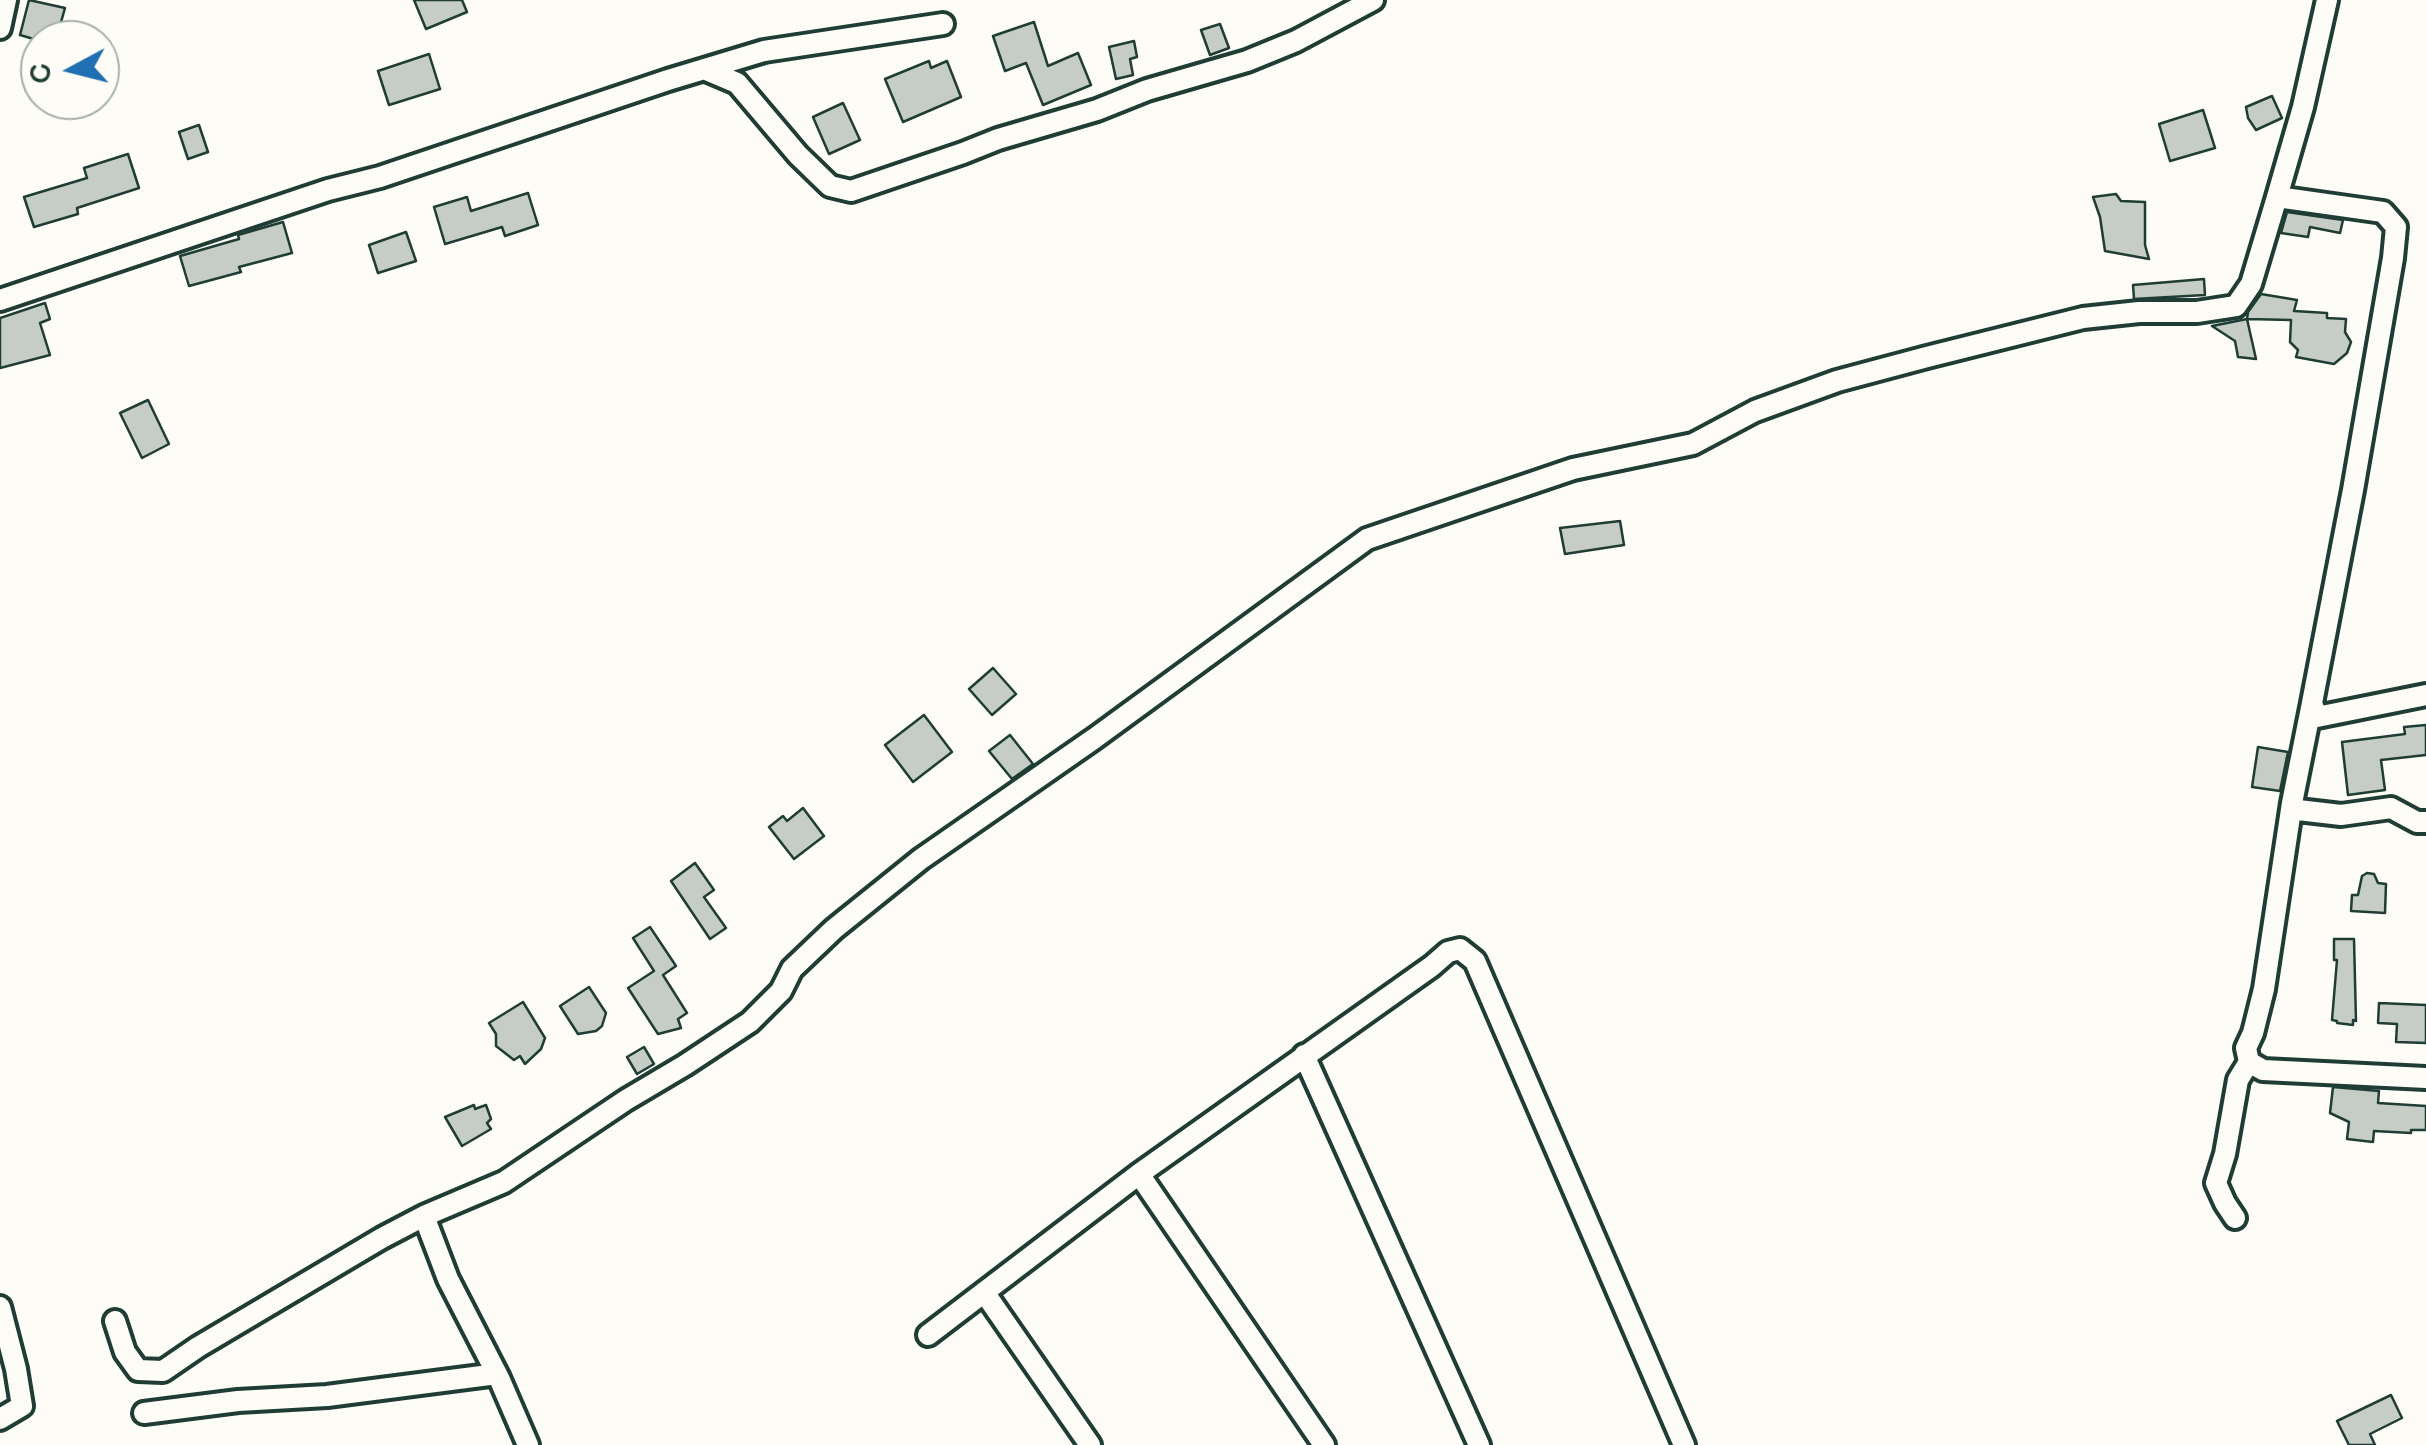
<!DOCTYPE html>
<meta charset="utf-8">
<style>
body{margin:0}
#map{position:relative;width:2426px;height:1445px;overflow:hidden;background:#fdfcf7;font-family:"Balsamiq Sans",sans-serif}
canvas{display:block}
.north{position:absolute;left:20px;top:20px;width:100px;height:100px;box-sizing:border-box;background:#fdfcf7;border:2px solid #a4b0a9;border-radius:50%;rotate:263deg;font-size:28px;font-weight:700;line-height:40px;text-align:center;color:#1f3d34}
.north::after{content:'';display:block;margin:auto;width:35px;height:45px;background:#1f6fb2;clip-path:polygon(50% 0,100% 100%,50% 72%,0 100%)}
</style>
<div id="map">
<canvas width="2426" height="1445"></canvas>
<div class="north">С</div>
</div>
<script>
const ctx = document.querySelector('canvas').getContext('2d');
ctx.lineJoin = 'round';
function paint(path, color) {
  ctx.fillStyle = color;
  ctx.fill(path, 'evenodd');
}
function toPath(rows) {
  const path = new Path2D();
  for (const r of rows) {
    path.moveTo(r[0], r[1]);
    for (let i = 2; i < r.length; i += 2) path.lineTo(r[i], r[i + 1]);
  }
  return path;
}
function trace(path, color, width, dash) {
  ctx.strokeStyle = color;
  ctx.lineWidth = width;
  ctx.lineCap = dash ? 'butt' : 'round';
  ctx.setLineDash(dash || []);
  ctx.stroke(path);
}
const building = toPath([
 [29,0,65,8,56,40,37,40,20,35,29,0],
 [414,0,462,0,467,12,426,29,414,0],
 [1034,22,1048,66,1078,53,1091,85,1043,105,1026,63,1005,71,993,36,1034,22],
 [1220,24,1229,48,1210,55,1201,30,1220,24],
 [1134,41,1137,57,1130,59,1133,75,1116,79,1109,47,1134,41],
 [429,54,440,89,389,105,378,71,429,54],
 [929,61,931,68,947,61,961,97,903,122,885,79,929,61],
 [2272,96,2282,118,2256,130,2248,118,2246,107,2272,96],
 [843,103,860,140,829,154,813,117,843,103],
 [2203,110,2215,148,2170,161,2159,124,2203,110],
 [199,125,208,152,188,159,179,132,199,125],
 [128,154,139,188,77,208,78,214,34,227,24,197,87,178,84,168,128,154],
 [528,193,538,225,505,236,502,227,445,244,434,207,467,197,471,211,528,193],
 [2116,194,2121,201,2145,202,2145,245,2149,259,2105,251,2100,217,2093,197,2116,194],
 [2287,212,2343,220,2340,233,2310,227,2308,237,2281,233,2287,212],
 [283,222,292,253,239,267,241,272,189,286,180,256,239,239,238,235,283,222],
 [406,232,416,261,378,273,369,245,406,232],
 [2204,279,2205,295,2134,299,2133,285,2204,279],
 [2261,294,2297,300,2294,311,2327,313,2327,318,2346,319,2345,332,2351,342,2347,353,2334,364,2296,357,2298,350,2290,342,2291,320,2247,319,2248,312,2261,294],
 [45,303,50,319,40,323,50,355,0,368,0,318,45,303],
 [2247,319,2256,359,2238,357,2235,341,2212,326,2247,319],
 [148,400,169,444,142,458,120,413,148,400],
 [1620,521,1624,545,1565,554,1560,528,1620,521],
 [993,668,1016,694,992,715,969,689,993,668],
 [924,715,952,752,913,782,885,745,924,715],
 [2426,725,2426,755,2381,760,2385,790,2348,795,2342,742,2405,734,2404,727,2426,725],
 [1010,735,1033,764,1012,779,989,751,1010,735],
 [2258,747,2288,752,2280,791,2252,787,2258,747],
 [803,808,824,836,794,859,769,827,783,816,787,821,803,808],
 [695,863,714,890,704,897,726,928,710,939,671,881,695,863],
 [2367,873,2374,874,2378,883,2386,884,2385,913,2351,911,2352,895,2358,895,2362,876,2367,873],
 [650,927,676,966,663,975,687,1013,678,1019,681,1028,658,1034,628,988,654,971,633,938,650,927],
 [2334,939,2354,939,2356,1021,2353,1020,2353,1025,2337,1023,2337,1021,2332,1020,2337,960,2334,960,2334,939],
 [589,987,606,1013,602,1026,596,1031,578,1034,560,1006,589,987],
 [523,1002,545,1038,541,1049,525,1064,520,1056,514,1060,496,1046,496,1034,489,1023,523,1002],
 [2379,1003,2426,1005,2426,1043,2396,1042,2397,1024,2378,1023,2379,1003],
 [644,1047,654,1064,637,1074,627,1057,644,1047],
 [2333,1087,2379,1091,2378,1103,2426,1106,2426,1130,2411,1130,2411,1133,2374,1131,2373,1142,2347,1139,2349,1122,2330,1113,2333,1087],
 [474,1105,475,1109,486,1105,491,1119,487,1123,491,1129,462,1146,445,1117,474,1105],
 [2391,1395,2402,1418,2370,1434,2375,1445,2349,1445,2337,1421,2391,1395]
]);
paint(building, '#c6cdc7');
trace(building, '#1f3d34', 2.5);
const minor = toPath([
 [2327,0,2303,107,2277,197,2383,212,2396,227,2393,258,2353,490,2312,703,2317,717,2426,695],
 [0,28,6,0],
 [704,69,737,83,798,155,830,186,851,191,963,153,998,139,1097,110,1147,90,1247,61,1296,41,1373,0],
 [0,300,328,190,380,177,668,80,764,51,943,24],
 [2312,703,2292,803,2298,810,2341,815,2391,808,2417,822,2426,822],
 [2292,803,2264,989,2253,1033,2246,1048,2249,1062,2263,1070,2426,1078],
 [1304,1055,1479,1445],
 [1139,1174,1324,1445],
 [2235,1218,2225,1203,2216,1183,2225,1154,2238,1080,2249,1062],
 [984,1292,1090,1445],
 [0,1307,16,1369,22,1406,0,1419],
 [115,1321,125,1352,138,1370,163,1371,198,1347,382,1238,424,1216],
 [928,1335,1139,1174,1432,966,1448,952,1460,949,1475,961,1684,1445],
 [144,1413,238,1401,327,1396,497,1374],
 [528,1445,499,1378,448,1279,424,1216,504,1182,626,1100,685,1065,750,1022,781,991,792,969,834,929,921,859,1095,738,1367,539,1573,469,1693,444,1755,411,1837,381,1927,357,2083,318,2139,312,2197,312,2236,306,2251,284,2277,197]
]);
trace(minor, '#1f3d34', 28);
trace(minor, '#fdfcf7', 20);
</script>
